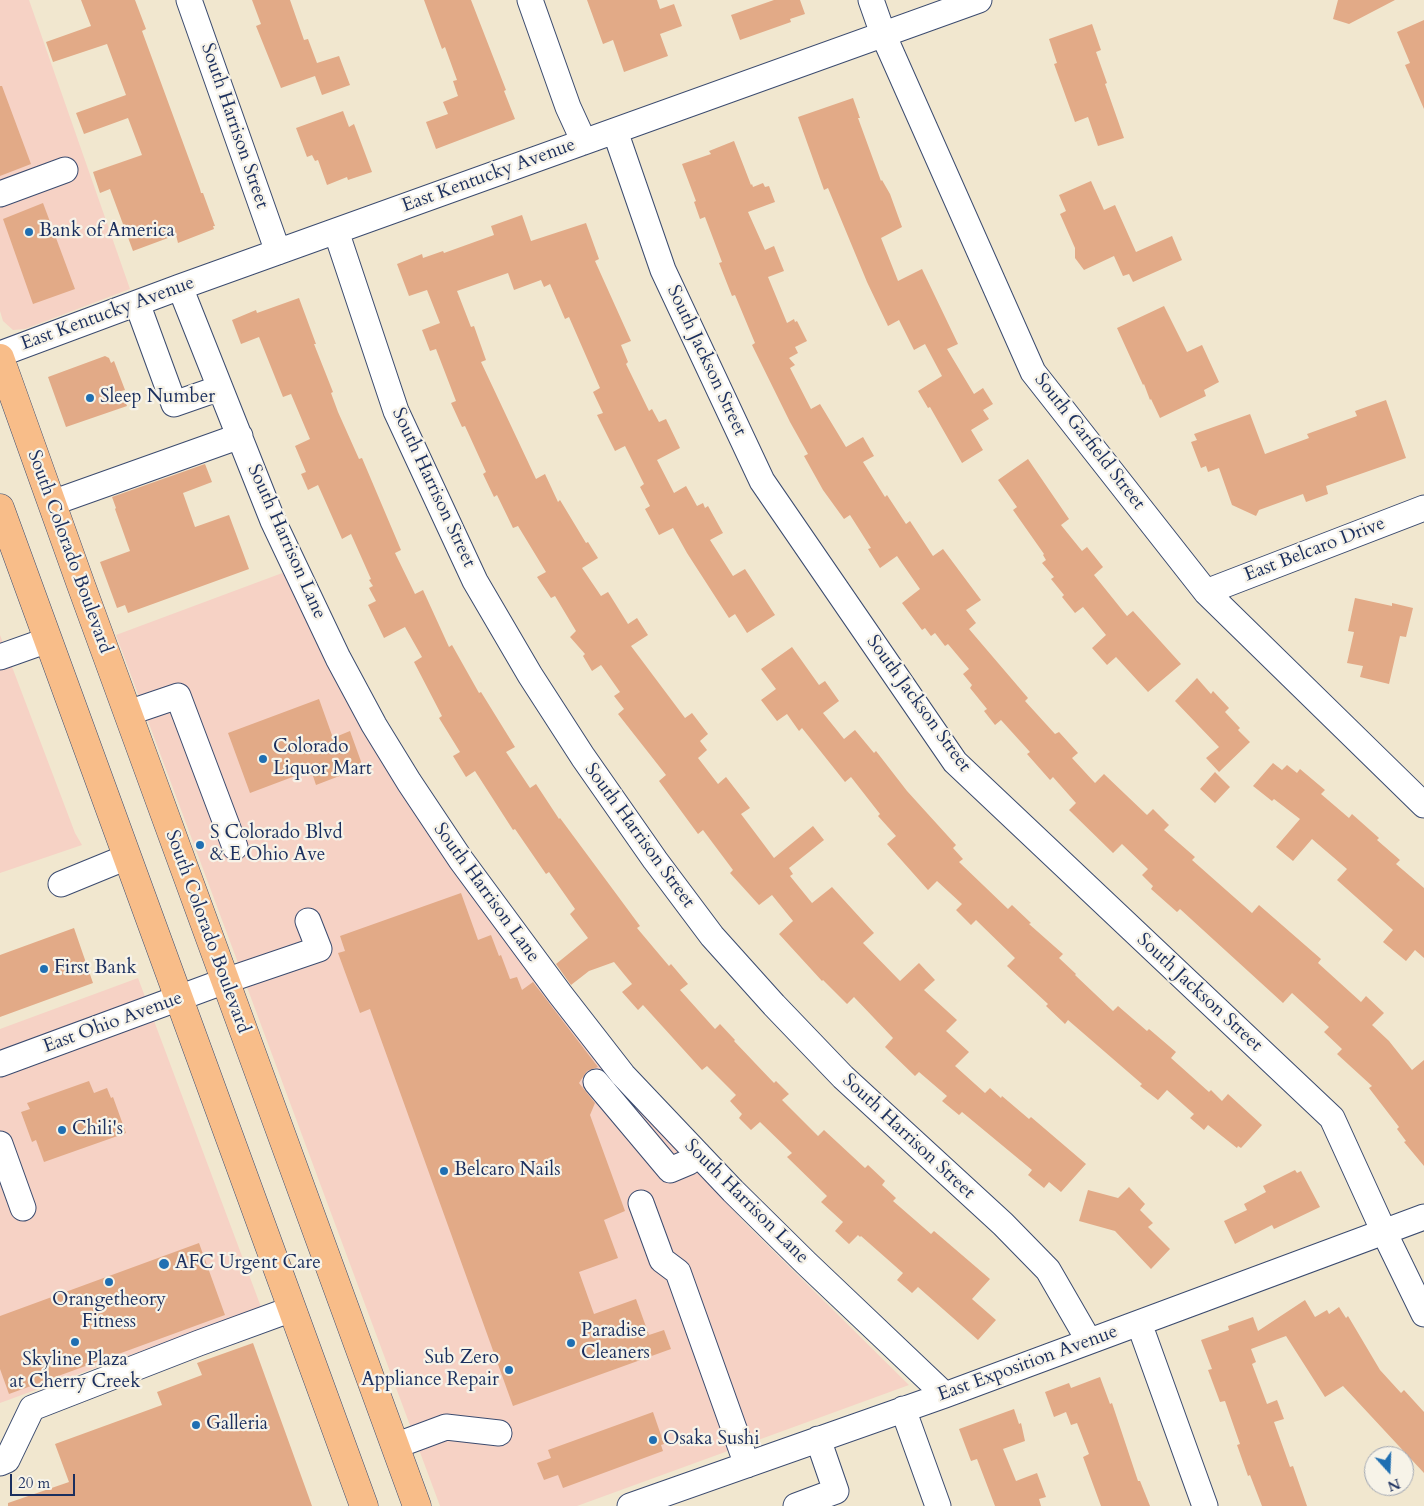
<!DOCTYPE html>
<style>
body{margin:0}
#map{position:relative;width:1424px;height:1506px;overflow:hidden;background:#f1e7cf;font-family:Cardo,serif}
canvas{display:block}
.north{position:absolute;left:1364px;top:1446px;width:50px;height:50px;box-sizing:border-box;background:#f7f3e8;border:1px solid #9fa5b1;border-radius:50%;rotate:160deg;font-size:14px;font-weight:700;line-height:20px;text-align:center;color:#1b2f5e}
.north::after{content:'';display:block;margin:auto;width:18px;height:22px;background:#1f6fb2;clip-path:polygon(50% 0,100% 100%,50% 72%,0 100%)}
.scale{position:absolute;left:10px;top:1474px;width:65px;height:22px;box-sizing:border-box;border:2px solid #1b2f5e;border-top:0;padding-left:6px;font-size:15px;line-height:18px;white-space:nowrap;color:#1b2f5e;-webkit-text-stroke:4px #f7f3e8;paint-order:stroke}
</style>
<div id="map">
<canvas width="1424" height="1506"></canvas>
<div class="north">N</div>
<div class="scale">20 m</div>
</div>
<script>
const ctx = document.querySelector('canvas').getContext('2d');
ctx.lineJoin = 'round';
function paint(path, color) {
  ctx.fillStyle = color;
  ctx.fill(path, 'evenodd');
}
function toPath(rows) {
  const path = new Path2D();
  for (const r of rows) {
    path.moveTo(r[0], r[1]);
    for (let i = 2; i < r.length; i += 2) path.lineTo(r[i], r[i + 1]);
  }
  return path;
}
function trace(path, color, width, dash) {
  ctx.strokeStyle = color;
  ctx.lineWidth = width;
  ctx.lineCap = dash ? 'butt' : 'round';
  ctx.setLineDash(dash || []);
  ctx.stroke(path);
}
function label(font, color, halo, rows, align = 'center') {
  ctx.font = font + ' Cardo,serif';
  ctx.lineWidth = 4.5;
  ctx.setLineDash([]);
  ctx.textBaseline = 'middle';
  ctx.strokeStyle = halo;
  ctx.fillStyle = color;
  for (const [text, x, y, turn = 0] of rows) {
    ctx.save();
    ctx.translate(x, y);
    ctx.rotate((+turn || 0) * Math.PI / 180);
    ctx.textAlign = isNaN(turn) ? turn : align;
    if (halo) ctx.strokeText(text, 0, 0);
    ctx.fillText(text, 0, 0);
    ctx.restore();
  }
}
paint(toPath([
 [0,0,29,0,130,289,25,329,13,330,3,321,0,311],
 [285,572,619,1083,743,1221,909,1385,577,1506,440,1506,116,635],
 [0,635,75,833,82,845,0,873],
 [138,978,261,1307,0,1403,0,1029]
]), '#f6d2c5');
paint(toPath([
 [81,0,135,0,146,29,142,31,200,189,201,193,203,193,215,226,213,226,214,229,178,243,176,235,133,251,110,189,100,193,93,172,142,155,128,118,84,134,76,113,126,95,107,44,53,62,46,42,91,26],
 [252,0,290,0,304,40,308,39,317,63,339,56,350,85,322,95,315,76,281,88,256,26,261,24],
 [424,0,471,0,506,90,504,91,515,119,436,149,426,122,448,114,443,102,458,96,453,81,457,80,445,47,442,49],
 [587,0,657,0,660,9,674,4,682,26,660,34,668,56,624,72,613,40,603,44],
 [774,0,800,0,805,14,790,19,791,22,740,40,731,15],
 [1338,0,1395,0,1349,24,1333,19],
 [1424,20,1424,109,1405,65,1410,63,1397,32],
 [1092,24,1101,50,1096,52,1107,83,1105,84,1124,138,1098,146,1088,117,1075,122,1054,64,1057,63,1049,39],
 [0,86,2,86,31,164,0,176],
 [853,98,860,118,858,118,881,181,882,180,890,194,902,227,881,238,898,281,922,269,958,344,947,349,974,394,983,388,993,404,983,410,989,419,971,430,983,450,962,463,930,407,928,408,918,391,942,376,925,344,914,350,899,320,888,326,867,282,828,188,824,190,798,117],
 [343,111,349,127,354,124,372,172,348,180,347,177,327,185,318,160,315,161,312,155,307,157,296,128],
 [734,141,751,185,752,184,753,187,763,183,765,187,769,186,775,202,748,212,765,250,774,246,784,271,768,277,787,323,794,319,795,322,797,321,807,341,795,347,798,353,789,358,795,365,790,368,811,409,820,404,846,447,863,437,874,456,863,462,885,497,887,495,906,524,910,521,933,556,943,549,981,600,966,610,976,623,969,629,1028,698,1025,701,1055,734,1059,732,1078,753,1072,758,1095,783,1104,774,1147,815,1153,809,1169,825,1164,830,1195,857,1192,860,1252,913,1259,905,1321,959,1318,963,1361,1002,1366,996,1384,1013,1372,1025,1389,1041,1412,1070,1424,1060,1424,1166,1404,1142,1406,1141,1397,1129,1399,1127,1369,1088,1372,1086,1337,1054,1342,1049,1324,1032,1329,1027,1292,993,1283,1003,1180,909,1177,912,1151,889,1153,886,1142,875,1148,869,1122,844,1113,853,1069,810,1076,803,1053,777,1050,780,1027,754,1030,752,1001,720,995,725,984,711,987,709,970,688,972,685,963,674,969,669,948,644,945,646,935,633,931,636,925,628,922,630,902,603,920,589,897,556,880,568,868,549,871,548,850,515,844,519,823,490,804,456,808,454,790,422,752,345,755,343,735,295,732,296,719,263,722,262,705,217,700,219,694,202,696,201,682,164,711,154,709,151],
 [1091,181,1104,210,1115,205,1136,252,1172,236,1182,260,1133,282,1129,274,1123,276,1114,256,1084,270,1075,258,1075,248,1060,214,1066,211,1059,195],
 [43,203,75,289,33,304,3,219],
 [522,215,531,241,586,223,599,259,595,261,631,341,621,345,628,362,626,364,649,411,652,409,659,422,666,419,680,448,657,460,674,493,686,486,697,506,703,503,705,508,708,506,723,533,710,540,733,576,745,569,775,615,747,633,735,614,729,618,687,553,673,528,659,535,645,509,650,506,640,487,644,484,625,446,615,451,597,415,603,413,593,392,600,388,569,317,565,319,550,284,544,287,541,280,514,290,508,273,457,291,471,327,474,326,486,360,481,362,536,479,545,474,558,502,560,500,586,543,588,542,598,558,582,568,601,596,608,592,628,624,637,618,648,635,631,646,685,718,692,713,708,734,700,741,707,750,698,758,718,784,726,777,750,808,741,814,774,858,813,826,824,840,789,868,793,874,790,876,812,903,832,887,874,933,863,943,900,981,919,963,935,980,924,990,957,1020,946,1031,969,1052,955,1066,985,1093,990,1088,1001,1098,1002,1096,1029,1119,1031,1117,1086,1164,1061,1192,1049,1182,1044,1188,1028,1175,1032,1170,962,1112,959,1115,942,1101,947,1096,919,1072,915,1076,885,1047,893,1038,854,997,847,1004,823,980,822,981,779,934,793,921,772,895,759,905,730,873,733,870,703,830,698,834,659,781,666,775,618,714,624,709,614,696,620,692,601,665,592,671,583,656,585,654,570,637,576,631,555,596,551,598,537,577,546,572,518,526,513,528,497,495,494,497,483,474,486,472,465,426,462,427,451,403,456,401,436,349,430,351,422,330,440,323,427,290,409,296,397,264,422,254,423,258,443,251,444,253,494,235,491,226],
 [299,298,316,344,314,344,333,392,331,393,338,412,359,459,362,458,401,550,395,553,415,594,423,590,449,647,452,645,479,693,481,692,515,747,506,752,530,788,536,784,559,819,560,818,640,926,637,928,669,966,671,964,688,984,680,990,715,1029,720,1024,735,1040,734,1041,774,1083,776,1081,789,1094,782,1100,818,1136,824,1130,865,1168,868,1165,885,1181,882,1185,896,1198,893,1201,931,1234,934,1231,990,1279,972,1299,996,1320,978,1340,918,1287,912,1293,897,1280,903,1273,861,1236,860,1237,858,1235,849,1244,835,1231,843,1222,821,1202,827,1196,787,1157,792,1153,760,1122,751,1130,739,1118,742,1114,730,1101,736,1095,707,1066,702,1070,643,1005,638,1010,622,992,632,984,614,962,589,971,571,985,556,964,588,938,570,914,575,909,549,872,546,874,515,829,513,830,475,771,466,777,453,756,460,752,439,718,442,716,414,662,422,657,405,627,384,638,368,605,376,601,369,588,373,586,369,580,371,579,351,534,342,539,318,485,308,490,301,474,306,472,295,446,310,439,291,394,283,397,259,337,241,344,232,320,256,310,257,313],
 [1164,306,1187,352,1202,345,1219,382,1204,390,1206,396,1160,418,1151,399,1150,400,1144,384,1143,385,1117,328],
 [105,356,109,358,111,363,114,361,125,390,121,391,127,406,66,427,48,377],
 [1386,400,1406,458,1326,486,1328,494,1306,502,1303,494,1259,510,1256,516,1232,505,1219,468,1208,472,1206,466,1201,468,1191,442,1197,440,1194,434,1250,414,1265,454,1309,438,1307,434,1357,416,1355,411],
 [1028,459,1069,519,1061,525,1082,551,1087,547,1103,567,1094,575,1127,616,1133,611,1181,664,1148,692,1116,657,1107,665,1092,648,1106,635,1083,607,1075,613,1062,597,1064,595,1051,579,1054,577,1042,563,1046,560,1043,555,1044,554,1013,510,1017,507,998,480],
 [205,464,212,482,183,493,195,527,229,515,249,569,128,613,125,605,117,608,100,562,130,551,115,509,116,508,112,497],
 [1355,598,1392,606,1392,603,1413,608,1406,637,1400,636,1389,684,1360,677,1363,666,1347,663,1354,632,1348,631],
 [792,647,819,685,825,681,839,701,823,713,844,739,855,730,874,753,876,751,907,791,956,845,953,848,963,859,959,862,1008,909,1012,905,1031,923,1029,924,1063,954,1059,958,1076,974,1075,975,1113,1011,1118,1006,1147,1031,1149,1029,1176,1052,1171,1058,1209,1092,1211,1090,1222,1101,1228,1094,1262,1125,1241,1148,1238,1146,1237,1148,1208,1125,1204,1130,1190,1118,1194,1114,1167,1090,1158,1100,1140,1086,1142,1084,1068,1020,1065,1024,1046,1006,1048,1004,1007,966,1015,958,976,920,971,925,956,910,962,904,937,881,928,890,887,844,896,836,878,816,880,814,851,777,845,782,802,728,799,731,787,714,777,721,761,700,776,689,761,669],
 [1197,678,1211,694,1213,691,1229,708,1225,712,1240,728,1238,730,1250,742,1219,772,1206,758,1219,747,1175,701],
 [319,699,333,738,350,731,363,767,316,785,311,770,250,793,228,733],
 [1273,763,1282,770,1287,765,1297,773,1300,769,1325,790,1321,794,1349,818,1352,814,1379,838,1377,840,1400,860,1396,864,1424,888,1424,958,1415,950,1406,961,1383,942,1393,930,1337,880,1347,869,1312,839,1293,861,1276,847,1300,819,1274,799,1272,801,1253,786],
 [1215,772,1230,787,1215,803,1200,789],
 [461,893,478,940,491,935,499,956,501,955,510,979,517,977,522,990,533,982,598,1067,587,1071,579,1083,595,1103,590,1115,625,1211,604,1220,618,1258,579,1272,594,1314,636,1299,649,1335,664,1330,671,1349,513,1406,370,1009,360,1013,338,953,345,951,340,936],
 [74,928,93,983,0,1017,0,955],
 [89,1081,94,1093,107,1088,111,1098,113,1097,126,1133,44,1162,36,1140,32,1142,21,1112,30,1109,27,1103],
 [1295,1170,1297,1173,1301,1171,1320,1207,1274,1229,1272,1225,1235,1244,1224,1221,1247,1210,1244,1204,1266,1192,1263,1186],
 [1129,1187,1145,1204,1140,1210,1153,1223,1148,1227,1170,1249,1151,1269,1115,1231,1079,1221,1088,1190,1118,1198],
 [199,1243,225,1315,9,1394,0,1369,0,1316],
 [1305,1300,1315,1317,1327,1310,1329,1314,1339,1307,1346,1318,1348,1316,1380,1370,1401,1393,1404,1390,1424,1412,1424,1473,1343,1386,1325,1397,1286,1336,1251,1349,1256,1362,1252,1364,1267,1404,1277,1400,1284,1419,1274,1422,1290,1467,1293,1466,1307,1506,1262,1506,1250,1475,1248,1476,1237,1445,1240,1444,1225,1401,1220,1402,1208,1370,1212,1369,1201,1340,1229,1330,1228,1326,1253,1317,1258,1331],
 [253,1343,312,1506,8,1506,8,1503,69,1482,55,1444,162,1405,157,1392,202,1375,197,1363],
 [1100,1377,1110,1404,1112,1403,1138,1481,1140,1481,1150,1506,1101,1506,1083,1457,1089,1454,1077,1423,1071,1425,1066,1412,1054,1417,1045,1392,1069,1383,1071,1388],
 [1014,1409,1019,1424,1021,1423,1025,1441,1003,1449,1016,1481,1037,1473,1046,1497,1039,1499,1041,1506,995,1506,977,1459,971,1461,959,1429],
 [653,1412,664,1444,661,1445,663,1451,563,1488,558,1475,544,1480,537,1463,551,1458,548,1450]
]), '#e2aa87');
const minor = toPath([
 [189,0,278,252],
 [530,0,568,107,584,142],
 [871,0,883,34,1033,372,1206,592,1424,805],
 [615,131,663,270,762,481,955,762,1332,1118,1384,1232,1424,1314],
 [0,194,65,170],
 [336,231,396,411,475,581,530,675,583,757,655,860,712,936,774,1005,843,1077,1003,1224,1048,1270,1089,1341],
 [180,287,273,521,338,658,374,725,409,782,461,860,560,994,623,1075,733,1191,806,1263,945,1395],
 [137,303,174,404,220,388],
 [0,354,180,287,979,0],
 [52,503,240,436],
 [1206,592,1424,508],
 [0,657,48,640],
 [128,713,178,696,235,847],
 [61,884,127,857],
 [0,1064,225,981,319,949,308,921],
 [596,1082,670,1170,689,1162,698,1154],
 [0,1144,23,1208],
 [641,1203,662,1260,678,1272,747,1465],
 [1139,1323,1205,1506],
 [903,1409,938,1506],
 [395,1446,446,1427,499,1433],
 [0,1463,7,1460,32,1408,199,1343,292,1309],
 [630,1506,945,1395,1424,1217],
 [796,1506,836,1491,818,1439]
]);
const major = toPath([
 [0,358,81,585,417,1506],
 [0,508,364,1506]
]);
trace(minor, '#3b4b6f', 27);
trace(major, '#3b4b6f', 29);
trace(minor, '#fff', 25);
trace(major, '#f8bd89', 28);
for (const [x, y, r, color] of [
 [29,232,5,"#1f6fb2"],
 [90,398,5,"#1f6fb2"],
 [263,759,5,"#1f6fb2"],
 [200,845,5,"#1f6fb2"],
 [44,969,5,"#1f6fb2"],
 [62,1130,5,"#1f6fb2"],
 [444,1171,5,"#1f6fb2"],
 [164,1264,6,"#1f6fb2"],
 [109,1282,5,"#1f6fb2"],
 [75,1342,5,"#1f6fb2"],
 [571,1343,5,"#1f6fb2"],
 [509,1370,5,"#1f6fb2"],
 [196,1425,5,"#1f6fb2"],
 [653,1440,5,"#1f6fb2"]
]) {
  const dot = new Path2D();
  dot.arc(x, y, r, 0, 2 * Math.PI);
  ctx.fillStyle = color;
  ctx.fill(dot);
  trace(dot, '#f7f3e8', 2);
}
label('19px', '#1b2f5e', '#f7f3e8', [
 ["South Harrison Street",234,126,71],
 ["East Kentucky Avenue",489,176,-20],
 ["East Kentucky Avenue",108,314,-20],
 ["South Jackson Street",706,361,65],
 ["South Garfield Street",1089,442,52],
 ["South Harrison Street",433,488,65],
 ["South Harrison Lane",286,542,66],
 ["East Belcaro Drive",1315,550,-21],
 ["South Colorado Boulevard",69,552,70],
 ["South Jackson Street",918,704,54],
 ["South Harrison Street",639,836,54],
 ["South Harrison Lane",486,893,54],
 ["South Colorado Boulevard",207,932,70],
 ["South Jackson Street",1199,993,43],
 ["East Ohio Avenue",113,1023,-20],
 ["South Harrison Street",908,1137,43],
 ["South Harrison Lane",746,1202,45],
 ["East Exposition Avenue",1028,1364,-20]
]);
label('19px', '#1b2f5e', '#f7f3e8', [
 ["Bank of America",39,232],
 ["Sleep Number",100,398],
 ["Colorado",273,748],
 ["Liquor Mart",273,770],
 ["S Colorado Blvd",210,834],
 ["& E Ohio Ave",210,856],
 ["First Bank",54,969],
 ["Chili's",72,1130],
 ["Belcaro Nails",454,1171],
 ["AFC Urgent Care",175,1264],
 ["Orangetheory",109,1301,"center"],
 ["Fitness",109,1323,"center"],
 ["Paradise",581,1332],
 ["Cleaners",581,1354],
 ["Sub Zero",499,1359,"right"],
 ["Appliance Repair",499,1381,"right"],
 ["Skyline Plaza",75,1361,"center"],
 ["at Cherry Creek",75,1383,"center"],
 ["Galleria",206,1425],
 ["Osaka Sushi",663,1440]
], 'left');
</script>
